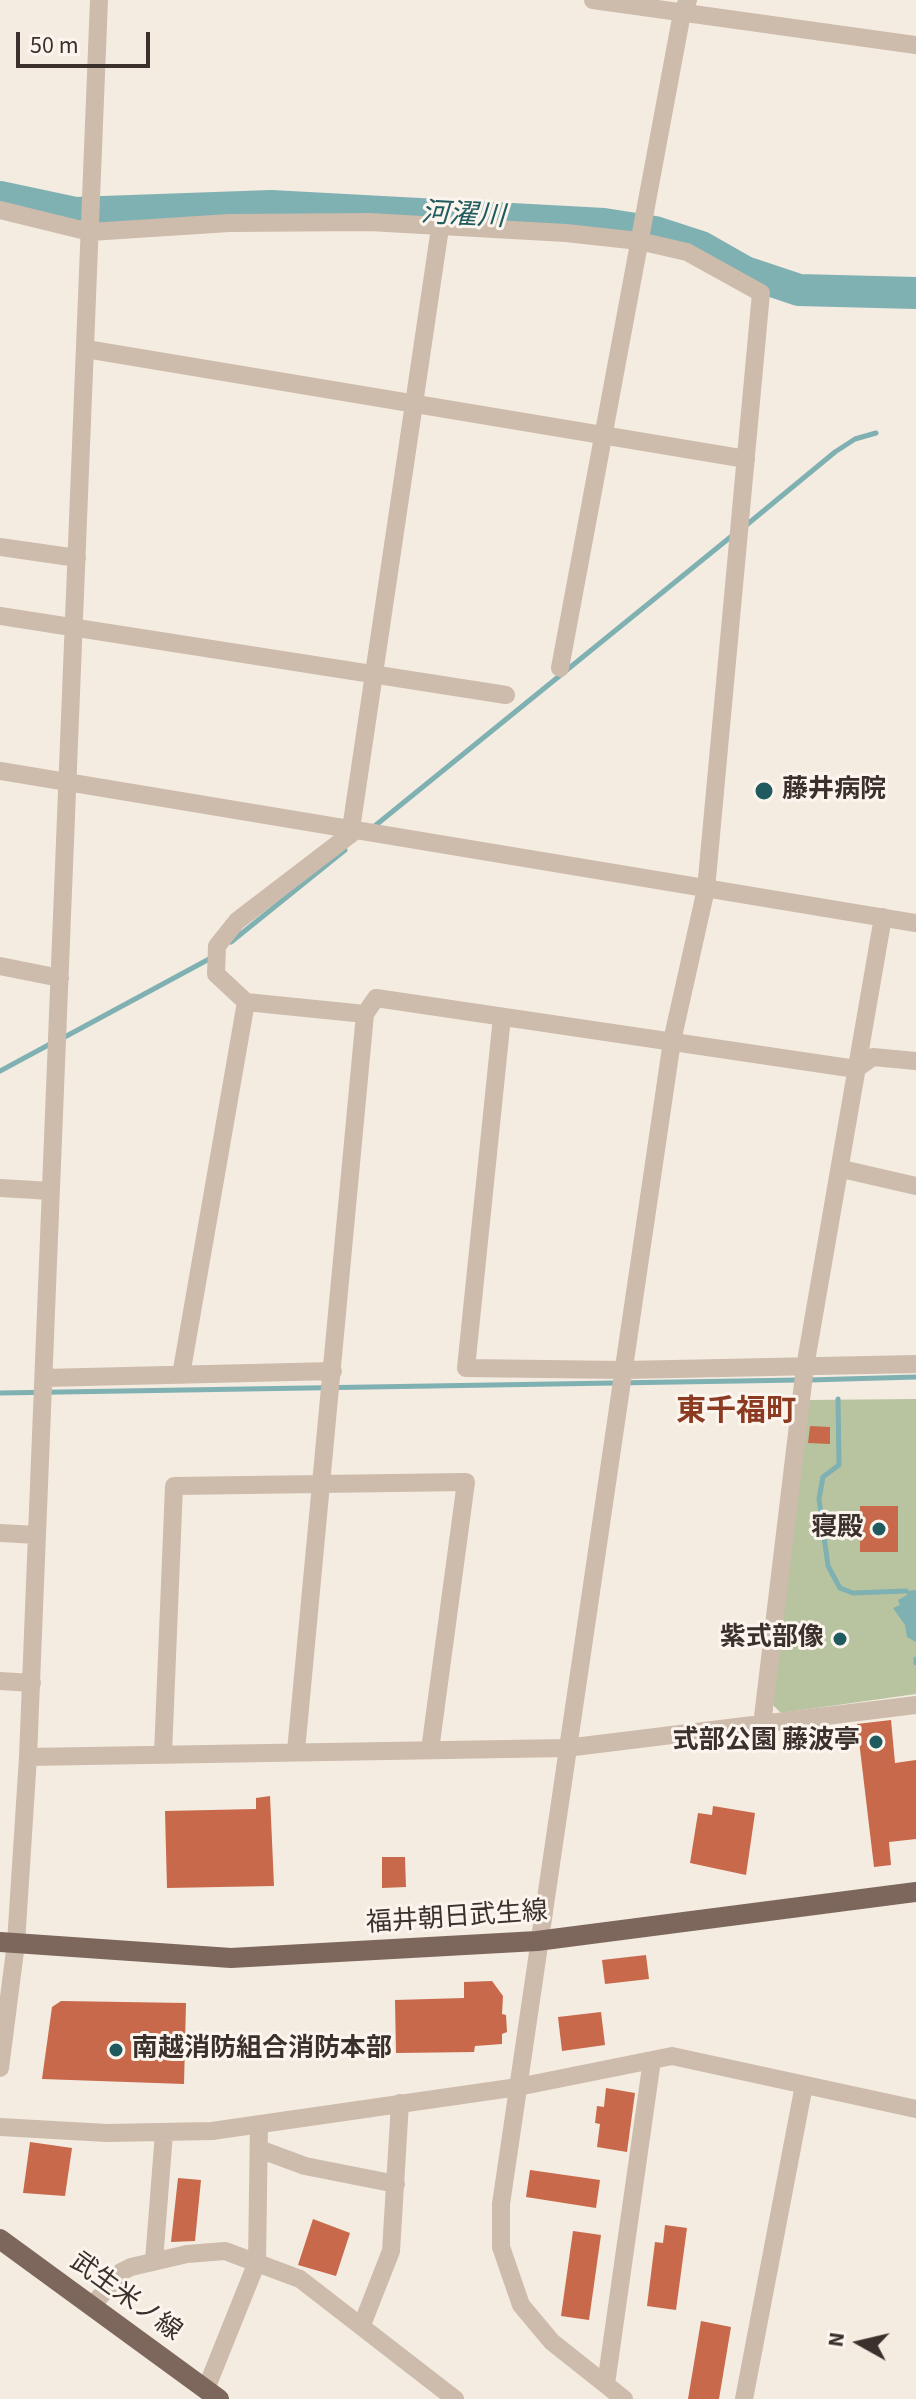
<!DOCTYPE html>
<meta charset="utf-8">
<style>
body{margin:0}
#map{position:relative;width:916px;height:2399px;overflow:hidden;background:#f4ebe1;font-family:"Source Sans 3",sans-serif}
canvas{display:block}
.north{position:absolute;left:820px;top:2303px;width:80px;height:80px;-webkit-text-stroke:6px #fbf5ee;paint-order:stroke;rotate:278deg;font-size:22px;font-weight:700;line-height:32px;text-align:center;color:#3b302b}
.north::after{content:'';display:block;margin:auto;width:28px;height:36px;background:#3b302b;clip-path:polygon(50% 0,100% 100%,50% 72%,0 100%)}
.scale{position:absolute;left:16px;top:32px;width:134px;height:36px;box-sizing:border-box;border:4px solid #3b302b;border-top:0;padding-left:10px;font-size:24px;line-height:28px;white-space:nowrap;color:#3b302b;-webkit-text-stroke:6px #fbf5ee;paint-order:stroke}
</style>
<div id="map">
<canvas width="916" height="2399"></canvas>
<div class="north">N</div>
<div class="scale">50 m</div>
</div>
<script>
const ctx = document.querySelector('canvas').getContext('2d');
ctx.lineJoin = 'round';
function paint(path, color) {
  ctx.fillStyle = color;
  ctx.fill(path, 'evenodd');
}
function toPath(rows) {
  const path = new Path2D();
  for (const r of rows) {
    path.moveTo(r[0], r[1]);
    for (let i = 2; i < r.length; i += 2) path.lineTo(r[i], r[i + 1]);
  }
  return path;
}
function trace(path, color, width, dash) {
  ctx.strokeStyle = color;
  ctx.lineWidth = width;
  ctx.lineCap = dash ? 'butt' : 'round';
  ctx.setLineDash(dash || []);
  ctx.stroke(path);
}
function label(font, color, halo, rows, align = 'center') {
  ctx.font = font + ' "Source Sans 3","Noto Sans JP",sans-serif';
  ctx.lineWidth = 6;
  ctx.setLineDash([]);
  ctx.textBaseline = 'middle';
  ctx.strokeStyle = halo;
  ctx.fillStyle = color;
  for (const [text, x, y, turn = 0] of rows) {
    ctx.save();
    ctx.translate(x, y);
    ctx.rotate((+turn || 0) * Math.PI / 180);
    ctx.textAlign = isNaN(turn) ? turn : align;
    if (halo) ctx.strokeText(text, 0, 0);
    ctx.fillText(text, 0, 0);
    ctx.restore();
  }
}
paint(toPath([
 [916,1399,916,1694,781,1713,773,1705,808,1400]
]), '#b8c4a0');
paint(toPath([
 [916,1590,916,1642,907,1637,905,1625,893,1608,900,1605,898,1600,907,1595,906,1591]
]), '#7fb0b2');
trace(toPath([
 [744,527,835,452,855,439,876,433],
 [371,829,733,535],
 [231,942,345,850],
 [61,1039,211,958],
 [0,1071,52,1043],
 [809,1380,916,1377],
 [0,1393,799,1380],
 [838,1399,839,1465,823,1477,819,1499,828,1566,840,1588,853,1593,906,1591],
 [916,1659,916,1663]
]), '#7fb0b2', 5);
trace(toPath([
 [0,197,75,213,271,206,604,224,655,232,701,247,745,272,799,290,916,293]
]), '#7fb0b2', 32);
paint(toPath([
 [810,1426,830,1427,830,1444,808,1443],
 [860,1506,898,1506,898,1552,860,1552],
 [891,1720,895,1763,916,1760,916,1839,889,1842,891,1865,874,1867,857,1724],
 [270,1796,274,1886,167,1888,165,1811,256,1809,256,1798],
 [713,1806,755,1813,746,1875,690,1863,698,1813,712,1815],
 [382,1857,405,1857,406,1887,382,1888],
 [646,1955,649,1979,605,1984,602,1960],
 [492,1981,503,1996,502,2014,506,2015,507,2032,502,2034,502,2044,475,2046,474,2052,396,2053,395,2000,464,1998,464,1982],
 [61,2001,186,2003,184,2084,42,2079,52,2007],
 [601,2012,605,2045,562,2051,558,2017],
 [606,2088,635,2093,627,2152,597,2147,600,2124,595,2123,597,2106,604,2107],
 [30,2142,72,2148,65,2196,23,2193],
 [530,2170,600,2180,596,2208,526,2197],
 [178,2178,201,2180,195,2241,171,2242],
 [313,2219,350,2233,336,2276,298,2265],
 [665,2225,687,2228,676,2310,647,2306,655,2242,663,2243],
 [573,2231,601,2235,589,2320,561,2316],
 [701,2321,731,2327,719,2399,688,2399]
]), '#c8694b');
trace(toPath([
 [593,0,916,45],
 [0,210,90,232,229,223,369,222,566,233,639,241,687,252,761,293,706,889,672,1041,501,2204,501,2247,521,2305,552,2342,624,2399],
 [86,349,746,459],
 [0,547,77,558],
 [0,616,506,695],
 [560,668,682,13,688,0],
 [0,771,916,923],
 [351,829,440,228],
 [356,830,237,921,217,946,216,974,246,1002,365,1014],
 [0,966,60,978],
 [502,1017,466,1368,624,1370,916,1364],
 [842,1169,916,1186],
 [0,1188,51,1191],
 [181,1375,246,1002],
 [44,1378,333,1371],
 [0,1533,37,1535],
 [0,1681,32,1683],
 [762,1725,805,1367,883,917],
 [296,1751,365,1014,376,998,856,1069,873,1057,916,1061],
 [163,1754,174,1486,466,1482,430,1750],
 [28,1757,566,1748,916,1705],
 [0,2068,16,1943,28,1757,99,0],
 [0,2127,107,2133,212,2131,518,2087,672,2056,916,2109],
 [259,2149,305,2166,396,2184],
 [154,2261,164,2133],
 [92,2306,121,2272,131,2267,187,2254,225,2251,300,2279,455,2399],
 [362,2325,391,2251,400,2103],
 [606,2384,652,2060],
 [206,2389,257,2262,259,2124],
 [744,2399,804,2085]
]), '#cdbbac', 18);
trace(toPath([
 [0,1942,231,1958,537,1941,916,1892],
 [0,2239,219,2399]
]), '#7d675c', 20);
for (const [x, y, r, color] of [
 [764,791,10,"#1f5a5e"],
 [879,1529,8,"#1f5a5e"],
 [840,1639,8,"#1f5a5e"],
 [876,1742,8,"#1f5a5e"],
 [116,2050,8,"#1f5a5e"]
]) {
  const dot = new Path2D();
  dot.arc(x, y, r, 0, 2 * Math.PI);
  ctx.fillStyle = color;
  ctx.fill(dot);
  trace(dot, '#fbf5ee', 3);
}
label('bold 26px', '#3b302b', '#fbf5ee', [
 ["藤井病院",782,791,"left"],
 ["寝殿",863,1529],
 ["紫式部像",824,1639],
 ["式部公園 藤波亭",860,1742],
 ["南越消防組合消防本部",132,2050,"left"]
], 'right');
label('26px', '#3b302b', '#fbf5ee', [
 ["福井朝日武生線",457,1919,-4],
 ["武生米ノ線",125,2298,36]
]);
label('italic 28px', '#1f5a5e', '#fbf5ee', [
 ["河濯川",463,217,3]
]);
label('bold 30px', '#8c3b22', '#fbf5ee', [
 ["東千福町",736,1413]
]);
</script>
